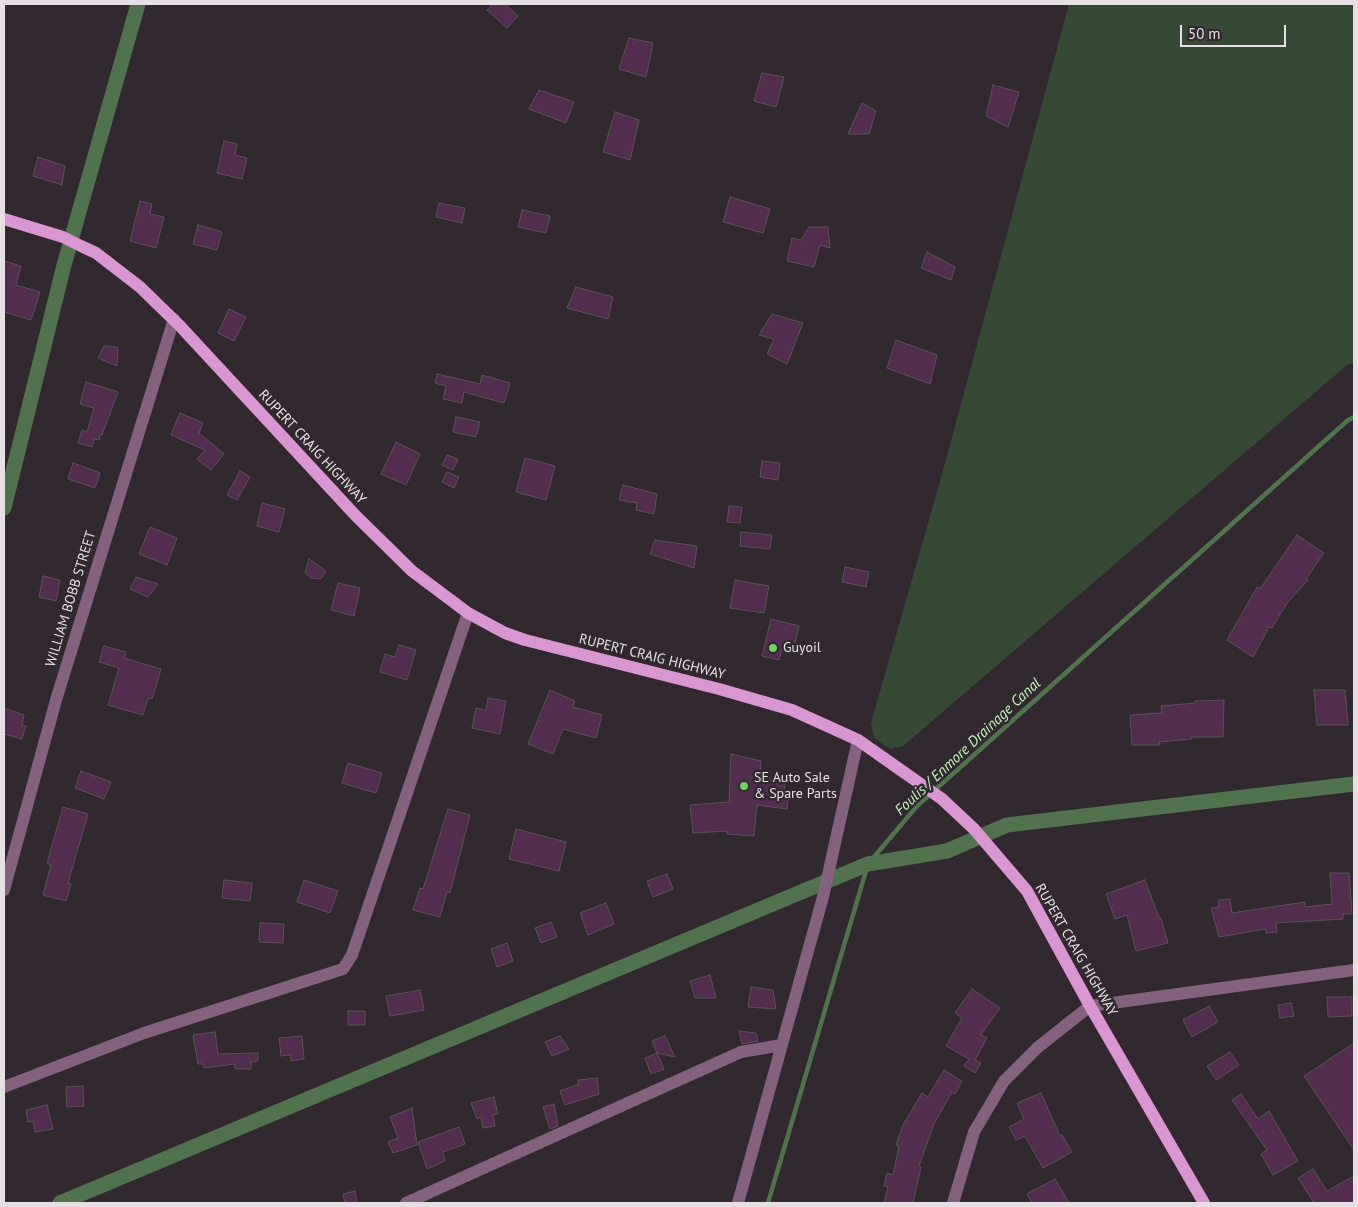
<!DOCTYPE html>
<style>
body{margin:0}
#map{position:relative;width:1358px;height:1207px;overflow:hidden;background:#322930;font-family:"PT Sans",sans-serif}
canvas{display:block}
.frame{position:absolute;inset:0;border:5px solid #e6e0e5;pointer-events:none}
.scale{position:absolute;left:1180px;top:25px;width:106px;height:22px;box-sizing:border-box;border:2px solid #e6e0e5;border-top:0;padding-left:6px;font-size:15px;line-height:18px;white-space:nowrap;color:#e6e0e5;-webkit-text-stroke:4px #322930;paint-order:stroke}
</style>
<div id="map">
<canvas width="1358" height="1207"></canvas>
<div class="frame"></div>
<div class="scale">50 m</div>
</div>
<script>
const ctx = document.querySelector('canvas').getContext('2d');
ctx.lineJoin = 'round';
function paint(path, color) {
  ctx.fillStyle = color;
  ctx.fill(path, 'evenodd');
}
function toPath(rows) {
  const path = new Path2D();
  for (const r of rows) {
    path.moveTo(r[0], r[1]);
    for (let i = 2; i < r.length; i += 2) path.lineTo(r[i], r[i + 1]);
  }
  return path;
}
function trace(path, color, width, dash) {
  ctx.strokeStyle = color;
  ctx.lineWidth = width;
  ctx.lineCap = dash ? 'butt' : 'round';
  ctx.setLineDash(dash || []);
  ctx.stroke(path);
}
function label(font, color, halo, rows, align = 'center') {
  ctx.font = font + ' "PT Sans",sans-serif';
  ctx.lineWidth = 5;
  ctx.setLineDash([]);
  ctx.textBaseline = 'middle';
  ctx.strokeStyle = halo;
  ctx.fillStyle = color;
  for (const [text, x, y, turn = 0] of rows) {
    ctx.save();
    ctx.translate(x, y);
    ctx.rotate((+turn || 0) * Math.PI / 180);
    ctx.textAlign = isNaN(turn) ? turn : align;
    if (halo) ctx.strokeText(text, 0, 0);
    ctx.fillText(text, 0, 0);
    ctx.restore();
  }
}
paint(toPath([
 [1069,4,1354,4,1354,363,1347,365,903,746,890,749,874,738,871,723,941,478]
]), '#364934');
trace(toPath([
 [768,1203,868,864,917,806,1347,421,1354,417]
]), '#50724c', 4.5);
trace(toPath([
 [4,508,64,265,138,4],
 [60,1203,868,864,947,851,1007,825,1354,784]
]), '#50724c', 15);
const building = toPath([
 [493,4,505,4,518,16,507,28,487,10,493,4],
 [629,38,653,43,646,77,619,69,629,38],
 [762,73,784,77,776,107,754,101,762,73],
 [993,85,1019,92,1008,127,986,116,993,85],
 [539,90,574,102,566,123,529,109,539,90],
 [862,103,876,111,869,134,848,134,862,103],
 [615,112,639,120,630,160,603,152,615,112],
 [224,141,237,144,235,155,247,158,242,179,217,173,224,141],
 [38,157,65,166,62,185,33,176,38,157],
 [730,197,770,209,763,233,723,222,730,197],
 [140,201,152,204,150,214,164,217,156,248,130,241,140,201],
 [439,203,465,208,462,223,436,217,439,203],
 [522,210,550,216,546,233,518,227,522,210],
 [198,225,222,232,217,250,193,244,198,225],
 [809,227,828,227,830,248,820,245,814,267,787,261,792,238,801,240,809,227],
 [927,252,955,267,951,280,921,268,927,252],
 [4,261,21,266,16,285,40,292,31,320,4,312,4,261],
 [576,287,613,297,608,319,567,308,576,287],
 [229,309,246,317,234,341,218,333,229,309],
 [772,314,803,323,787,364,767,354,774,339,759,335,772,314],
 [896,340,937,355,930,384,887,368,896,340],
 [104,346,118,347,117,366,98,358,104,346],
 [437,374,480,384,482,375,510,383,504,403,464,392,462,403,443,399,446,386,435,383,437,374],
 [86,382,118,392,102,435,100,435,99,440,94,439,92,447,78,443,82,430,87,432,94,408,80,404,86,382],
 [180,413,203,423,199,433,224,454,211,470,197,459,205,450,171,435,180,413],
 [456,417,480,422,476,437,453,432,456,417],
 [396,442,420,454,406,485,381,474,396,442],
 [447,455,458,459,453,470,442,465,447,455],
 [525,458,555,466,546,500,516,492,525,458],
 [762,461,780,463,778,480,760,477,762,461],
 [73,463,100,473,95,488,68,479,73,463],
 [240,471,250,477,237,500,227,495,240,471],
 [447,472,459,477,454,488,442,482,447,472],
 [623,485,657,494,654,514,636,510,637,503,619,500,623,485],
 [262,503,285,509,279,532,257,526,262,503],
 [729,506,742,507,740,523,727,522,729,506],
 [150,527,177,538,167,565,139,554,150,527],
 [741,532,772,535,770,549,740,546,741,532],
 [1297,535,1324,553,1306,579,1308,580,1287,603,1272,628,1269,627,1253,657,1227,640,1257,587,1260,589,1297,535],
 [655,540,697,546,694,568,650,554,655,540],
 [309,559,326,571,321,579,311,578,305,573,309,559],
 [845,567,869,572,866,587,842,582,845,567],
 [43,576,60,580,56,601,39,597,43,576],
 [136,577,158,584,148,597,130,589,136,577],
 [735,580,769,586,764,613,730,608,735,580],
 [338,583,360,588,354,616,331,610,338,583],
 [771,619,799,626,795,643,784,641,779,660,762,656,771,619],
 [399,645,416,650,407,680,380,672,385,654,395,657,399,645],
 [104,646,126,652,124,658,161,669,152,699,148,698,143,715,108,705,119,668,99,662,104,646],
 [550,690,575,701,573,707,602,715,596,738,563,729,553,754,528,744,550,690],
 [1314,690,1345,690,1348,725,1317,725,1314,690],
 [488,698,506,701,500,734,472,728,476,708,486,710,488,698],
 [1224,700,1223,737,1191,737,1192,739,1159,742,1160,745,1132,745,1130,715,1162,713,1161,706,1195,703,1195,701,1224,700],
 [4,708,24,715,22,725,26,726,22,739,4,734,4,708],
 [731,754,761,761,760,776,786,779,784,790,789,791,787,809,757,805,754,836,727,834,727,831,693,833,690,805,729,802,731,754],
 [348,763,382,773,376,793,342,783,348,763],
 [81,771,111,782,104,799,75,788,81,771],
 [63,807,88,814,68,883,71,884,66,901,43,895,51,865,47,863,63,807],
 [448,809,470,815,450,893,447,892,440,917,413,910,420,888,423,889,448,809],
 [516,829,566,842,559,871,509,859,516,829],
 [1330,873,1349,873,1352,914,1343,914,1343,919,1276,923,1277,932,1266,933,1265,929,1219,937,1211,908,1219,907,1218,900,1230,899,1232,913,1305,902,1305,907,1332,904,1330,873],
 [667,874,673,889,653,897,647,881,667,874],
 [224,880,252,883,250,901,222,898,224,880],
 [304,880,338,891,330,913,297,902,304,880],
 [1145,880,1159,918,1161,918,1168,943,1136,951,1127,915,1115,919,1106,894,1145,880],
 [606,903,614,924,588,935,580,913,606,903],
 [551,922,557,937,541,943,535,928,551,922],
 [260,923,284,924,283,943,259,942,260,923],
 [507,943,513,961,497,967,491,949,507,943],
 [710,975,716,998,695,998,690,981,710,975],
 [751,987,773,990,776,1009,748,1007,751,987],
 [972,989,1000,1008,981,1035,987,1038,975,1060,981,1063,975,1073,964,1066,969,1059,946,1046,962,1018,955,1013,972,989],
 [420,990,424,1010,390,1016,386,996,420,990],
 [1327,997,1352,997,1352,1016,1328,1017,1327,997],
 [1291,1003,1294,1016,1280,1018,1278,1005,1291,1003],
 [1209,1006,1218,1022,1192,1037,1183,1020,1209,1006],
 [348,1011,365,1011,365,1025,348,1025,348,1011],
 [739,1031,756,1033,758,1041,742,1044,739,1031],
 [215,1032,218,1054,258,1053,258,1061,251,1062,251,1069,235,1069,235,1064,204,1068,203,1064,198,1064,193,1035,215,1032],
 [302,1036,304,1059,291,1061,290,1055,281,1056,279,1038,302,1036],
 [560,1036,569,1049,552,1056,545,1042,560,1036],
 [665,1036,675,1057,657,1053,664,1069,651,1074,645,1058,657,1053,652,1041,665,1036],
 [1354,1043,1354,1150,1304,1076,1354,1043],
 [1230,1052,1239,1065,1216,1080,1207,1066,1230,1052],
 [944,1070,962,1081,955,1094,952,1092,934,1124,919,1166,921,1167,913,1203,884,1203,888,1187,884,1186,887,1173,893,1175,899,1146,896,1145,903,1125,922,1093,928,1097,944,1070],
 [597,1078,599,1094,565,1105,560,1091,579,1084,578,1080,597,1078],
 [83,1086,84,1106,67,1107,66,1087,83,1086],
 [1041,1093,1060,1136,1062,1135,1072,1152,1043,1168,1025,1136,1016,1140,1009,1127,1024,1119,1017,1103,1041,1093],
 [1241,1094,1258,1119,1269,1111,1298,1161,1273,1175,1261,1154,1267,1150,1232,1100,1241,1094],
 [494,1097,498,1114,493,1115,495,1126,483,1128,481,1117,477,1119,471,1103,494,1097],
 [554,1104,558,1126,550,1129,543,1107,554,1104],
 [47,1105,53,1129,35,1132,33,1121,28,1122,26,1110,47,1105],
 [412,1108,417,1145,393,1153,388,1142,398,1138,390,1117,412,1108],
 [459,1127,465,1144,443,1152,445,1161,427,1169,418,1142,459,1127],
 [1313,1169,1327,1191,1354,1176,1354,1203,1310,1203,1313,1201,1298,1178,1313,1169],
 [1055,1179,1069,1203,1032,1203,1027,1194,1055,1179],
 [355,1191,357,1203,345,1203,343,1194,355,1191]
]);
paint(building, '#512e4d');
trace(building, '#5b5159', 1);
trace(toPath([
 [4,890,56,700,174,319],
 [4,1087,144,1033,343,969,352,955,468,613],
 [406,1203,741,1052,782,1045],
 [738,1203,823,897,858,740],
 [953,1203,974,1132,1004,1081,1037,1048,1090,1006,1354,970]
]), '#83627e', 12);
trace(toPath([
 [4,219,63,237,81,246,96,253,140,287,180,326,356,516,412,571,468,613,505,633,525,640,719,689,792,710,858,740,942,799,974,829,1027,891,1090,1006,1204,1203]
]), '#d996d0', 12);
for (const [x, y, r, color] of [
 [773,648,5,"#6dd361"],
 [744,786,5,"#6dd361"]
]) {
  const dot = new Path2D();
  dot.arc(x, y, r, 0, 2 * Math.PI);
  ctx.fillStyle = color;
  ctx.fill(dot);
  trace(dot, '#322930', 2);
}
label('14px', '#e6e0e5', '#322930', [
 ["RUPERT CRAIG HIGHWAY",312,447,47],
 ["WILLIAM BOBB STREET",71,599,-73],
 ["RUPERT CRAIG HIGHWAY",652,657,14],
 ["RUPERT CRAIG HIGHWAY",1076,950,60]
]);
label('14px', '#e6e0e5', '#322930', [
 ["Guyoil",783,648],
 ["SE Auto Sale",754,778],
 ["& Spare Parts",754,794]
], 'left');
label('italic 15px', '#bef5b6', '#322930', [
 ["Foulis / Enmore Drainage Canal",968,747,-43]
]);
</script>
